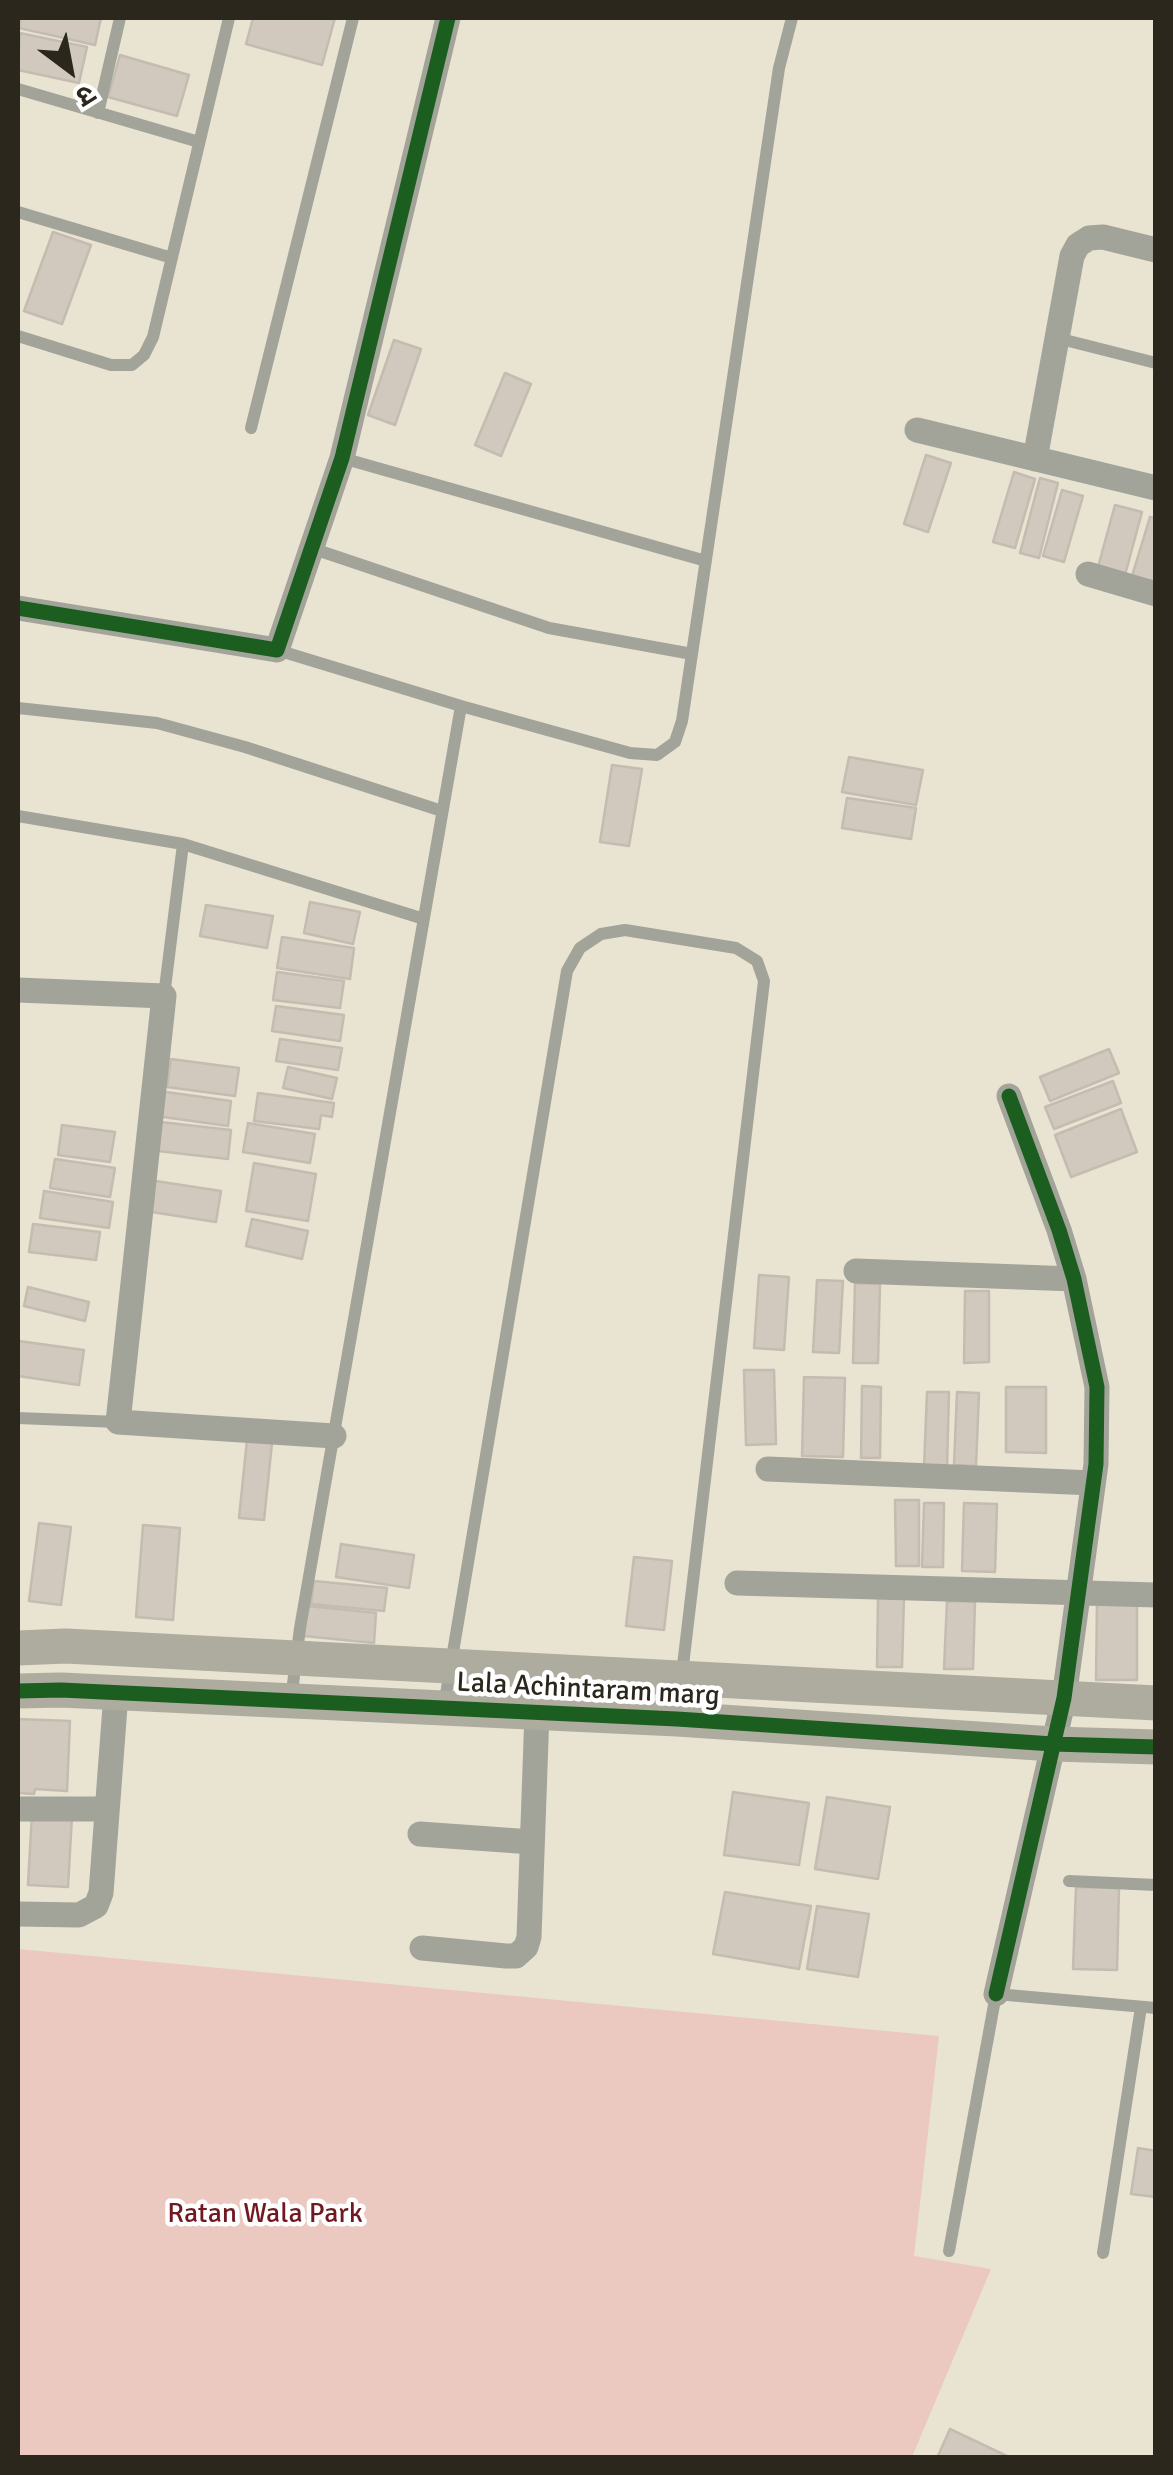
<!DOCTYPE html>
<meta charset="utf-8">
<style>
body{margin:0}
#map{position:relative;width:1173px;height:2475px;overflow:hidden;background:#e9e3d2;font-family:Signika,"Noto Sans Devanagari",sans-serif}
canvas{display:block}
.frame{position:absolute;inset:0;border:20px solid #2c271c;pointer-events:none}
.north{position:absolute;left:20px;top:20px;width:100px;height:100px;-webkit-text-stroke:8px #fff;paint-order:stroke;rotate:148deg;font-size:28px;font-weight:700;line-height:40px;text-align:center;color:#2c271c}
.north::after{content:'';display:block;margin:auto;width:35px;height:45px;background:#2c271c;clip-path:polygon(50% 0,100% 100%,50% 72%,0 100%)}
</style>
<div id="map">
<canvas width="1173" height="2475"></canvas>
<div class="frame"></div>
<div class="north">उ</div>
</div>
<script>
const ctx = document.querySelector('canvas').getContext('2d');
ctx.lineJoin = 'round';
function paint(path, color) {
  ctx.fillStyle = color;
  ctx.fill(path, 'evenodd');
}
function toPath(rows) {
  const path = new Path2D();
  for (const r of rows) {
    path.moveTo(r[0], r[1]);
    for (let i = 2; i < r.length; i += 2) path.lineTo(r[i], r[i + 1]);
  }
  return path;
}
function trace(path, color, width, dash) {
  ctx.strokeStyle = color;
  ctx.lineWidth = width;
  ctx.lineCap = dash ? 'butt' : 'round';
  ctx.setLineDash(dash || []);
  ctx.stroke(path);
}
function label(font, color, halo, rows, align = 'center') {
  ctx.font = font + ' Signika,sans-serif';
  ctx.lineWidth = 9;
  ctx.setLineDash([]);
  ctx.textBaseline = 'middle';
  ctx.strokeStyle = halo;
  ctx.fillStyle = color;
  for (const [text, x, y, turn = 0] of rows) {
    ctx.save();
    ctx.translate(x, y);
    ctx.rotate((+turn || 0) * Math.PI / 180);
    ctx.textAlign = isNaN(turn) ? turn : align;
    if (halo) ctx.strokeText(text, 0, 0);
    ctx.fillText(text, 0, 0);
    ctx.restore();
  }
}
paint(toPath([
 [18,1949,939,2036,914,2256,991,2269,912,2457,18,2457]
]), '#ebc9c0');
const building = toPath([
 [21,18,101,18,95,45,19,28,21,18],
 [253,18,335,18,322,65,246,44,253,18],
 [20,33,87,47,79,83,18,70,20,33],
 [120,55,189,75,177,116,108,97,120,55],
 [53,232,91,245,62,324,24,311,53,232],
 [394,340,421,349,395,425,368,415,394,340],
 [505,373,531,384,501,456,475,445,505,373],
 [926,455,951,463,928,532,904,524,926,455],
 [1014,472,1035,479,1015,548,993,542,1014,472],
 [1040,478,1058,483,1039,558,1020,553,1040,478],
 [1062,490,1083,496,1064,562,1043,556,1062,490],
 [1115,505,1142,512,1125,575,1098,567,1115,505],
 [1150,517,1156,519,1155,582,1132,576,1150,517],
 [849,757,923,770,916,805,842,792,849,757],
 [612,765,642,769,629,846,600,842,612,765],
 [847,798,916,808,911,839,842,828,847,798],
 [310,902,360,912,353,944,304,933,310,902],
 [206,905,273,916,267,948,200,936,206,905],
 [282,937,354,948,350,979,277,968,282,937],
 [277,972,344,981,340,1008,273,1000,277,972],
 [276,1006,344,1015,340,1041,272,1031,276,1006],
 [280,1039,342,1048,338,1070,276,1061,280,1039],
 [1109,1049,1119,1073,1050,1101,1040,1077,1109,1049],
 [171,1059,239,1068,235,1096,167,1087,171,1059],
 [288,1067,337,1078,332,1099,283,1088,288,1067],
 [1113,1081,1121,1103,1054,1129,1045,1107,1113,1081],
 [159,1091,231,1101,228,1126,156,1116,159,1091],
 [258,1093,334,1103,332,1117,321,1115,319,1129,254,1121,258,1093],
 [1121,1109,1137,1152,1071,1177,1055,1135,1121,1109],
 [152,1121,231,1130,228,1159,149,1150,152,1121],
 [248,1123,315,1134,310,1163,243,1152,248,1123],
 [62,1125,115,1132,110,1162,58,1155,62,1125],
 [55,1159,115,1168,110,1197,50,1188,55,1159],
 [254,1163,316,1174,308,1221,246,1211,254,1163],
 [149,1180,221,1191,216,1222,145,1211,149,1180],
 [44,1191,113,1202,109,1228,40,1218,44,1191],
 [252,1219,308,1231,302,1259,246,1246,252,1219],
 [33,1224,100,1232,96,1260,29,1252,33,1224],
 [759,1275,789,1277,784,1350,754,1348,759,1275],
 [817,1280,843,1281,839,1353,813,1352,817,1280],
 [855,1283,880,1284,878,1363,853,1363,855,1283],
 [28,1287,89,1302,85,1321,24,1306,28,1287],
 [965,1291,989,1291,989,1362,964,1363,965,1291],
 [19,1341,84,1350,79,1385,18,1376,19,1341],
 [744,1370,774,1370,776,1444,746,1445,744,1370],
 [804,1377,845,1378,843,1457,802,1456,804,1377],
 [862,1386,881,1387,880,1458,861,1458,862,1386],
 [1006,1387,1046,1387,1046,1453,1006,1452,1006,1387],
 [927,1392,949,1392,947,1469,924,1468,927,1392],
 [957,1392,979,1393,976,1466,954,1465,957,1392],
 [247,1440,272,1443,264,1520,239,1518,247,1440],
 [895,1500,919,1500,919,1566,896,1566,895,1500],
 [924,1503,944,1503,943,1567,922,1567,924,1503],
 [964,1503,997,1504,995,1572,962,1571,964,1503],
 [39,1523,71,1527,61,1605,29,1601,39,1523],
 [143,1525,180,1528,173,1620,136,1617,143,1525],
 [341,1544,414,1555,409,1588,336,1577,341,1544],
 [634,1557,672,1561,664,1630,626,1626,634,1557],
 [314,1581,387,1588,384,1611,311,1604,314,1581],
 [878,1597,904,1598,902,1667,877,1667,878,1597],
 [947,1601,975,1602,973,1669,944,1669,947,1601],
 [1097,1601,1137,1601,1137,1680,1096,1680,1097,1601],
 [307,1606,376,1613,374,1643,304,1636,307,1606],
 [18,1719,70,1721,67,1791,35,1789,34,1794,18,1793,18,1719],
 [733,1792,809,1803,799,1865,724,1855,733,1792],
 [827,1797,890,1807,878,1879,815,1869,827,1797],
 [32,1813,72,1816,68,1887,28,1885,32,1813],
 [1076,1887,1119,1888,1117,1970,1073,1969,1076,1887],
 [725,1892,811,1906,799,1969,713,1954,725,1892],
 [817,1906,869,1914,858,1977,807,1969,817,1906],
 [1138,2148,1156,2151,1156,2197,1131,2194,1138,2148],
 [950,2429,1011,2458,937,2458,950,2429]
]);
paint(building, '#d1c9bd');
trace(building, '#c5bcb1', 2.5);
trace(toPath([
 [18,89,199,142],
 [98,113,120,18],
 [18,212,172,258],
 [18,336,111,365,132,365,144,355,153,337,229,18],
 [1057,338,1156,363],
 [251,428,353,18],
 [342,458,706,561],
 [311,548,549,628,692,654],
 [277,650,461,706],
 [18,708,157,723,245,747,442,811],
 [18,816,183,844,424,919],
 [164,996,183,844],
 [18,1418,118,1422],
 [291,1700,300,1628,461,706,630,753,657,755,675,742,682,721,779,68,792,18],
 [444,1706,567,971,580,948,601,934,625,930,736,948,757,961,764,981,677,1716],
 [1069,1881,1156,1885],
 [949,2251,996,1994,1156,2008],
 [1103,2253,1141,2007]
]), '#a2a499', 12);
trace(toPath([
 [917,430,1156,488],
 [1035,459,1072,256,1078,245,1089,238,1103,237,1156,250],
 [1088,574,1156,594],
 [18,608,277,650,342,458,448,18],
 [18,990,164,996,118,1422,334,1436],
 [856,1271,1074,1279],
 [768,1469,1093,1483],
 [737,1583,1156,1595],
 [18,1809,107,1809],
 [420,1834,532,1842],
 [18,1914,79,1915,96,1906,101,1893,116,1693],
 [422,1948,506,1956,516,1956,526,1947,529,1937,537,1712],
 [996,1994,1064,1698,1096,1464,1097,1387,1074,1279,1059,1230,1009,1096]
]), '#a2a499', 25);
trace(toPath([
 [18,1648,66,1646,1156,1703],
 [18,1691,61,1690,677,1719,1053,1744,1156,1747]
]), '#adac9f', 35);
trace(toPath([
 [18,608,277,650,342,458,448,18],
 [18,1691,61,1690,677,1719,1053,1744,1156,1747],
 [996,1994,1064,1698,1096,1464,1097,1387,1074,1279,1059,1230,1009,1096]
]), '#1b5e20', 15);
label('28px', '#2c271c', '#fff', [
 ["Lala Achintaram marg",588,1690,3]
]);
label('28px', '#701921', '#fff', [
 ["Ratan Wala Park",265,2215]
]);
</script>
